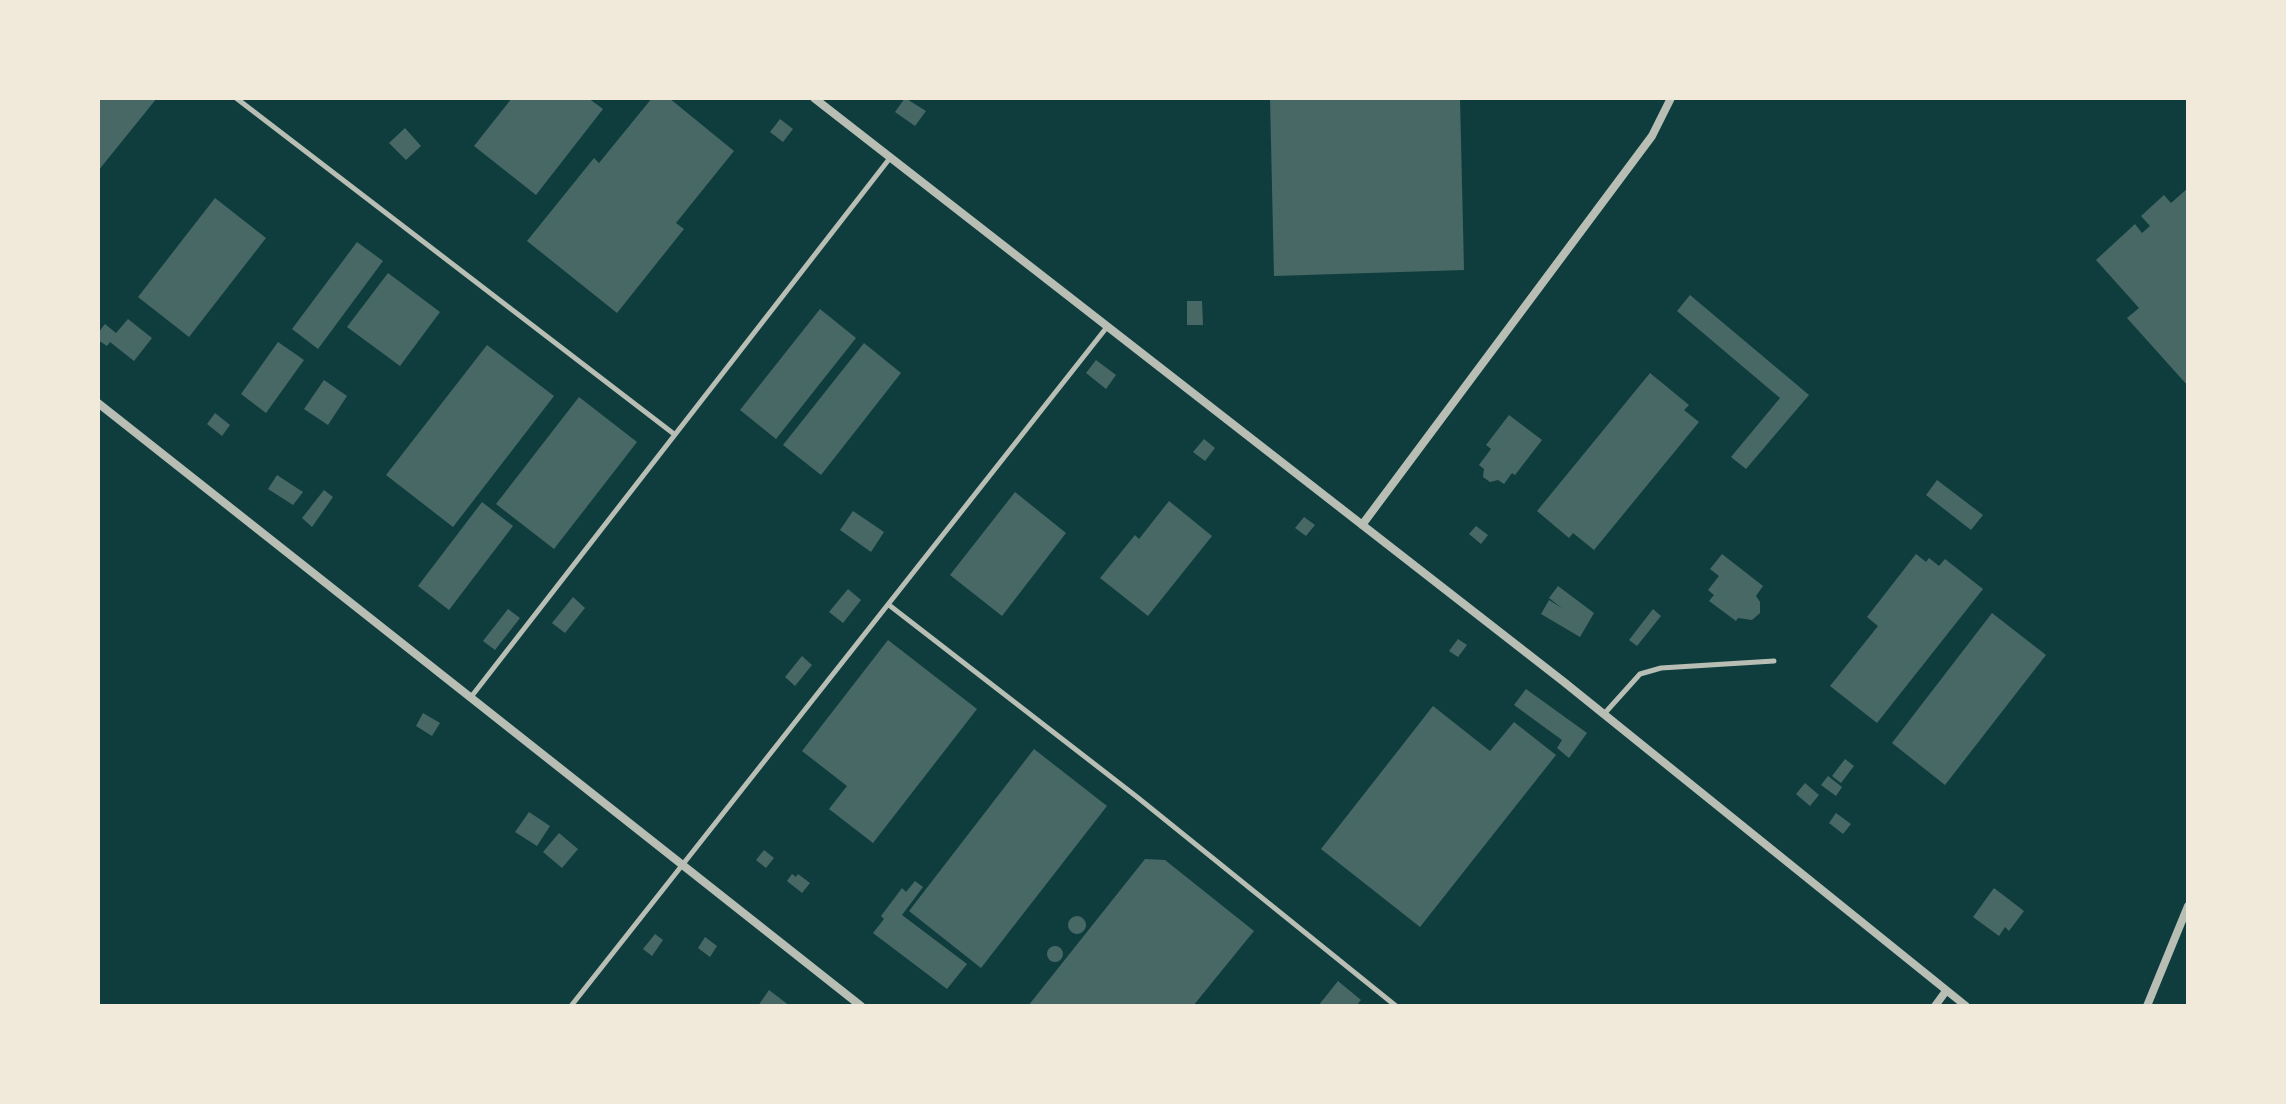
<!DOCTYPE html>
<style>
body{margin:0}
#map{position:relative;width:2286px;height:1104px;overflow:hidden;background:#0f3d3e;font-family:Raleway,sans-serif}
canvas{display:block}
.frame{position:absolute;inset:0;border:100px solid #f1e9da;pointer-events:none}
</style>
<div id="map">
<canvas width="2286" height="1104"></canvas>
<div class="frame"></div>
</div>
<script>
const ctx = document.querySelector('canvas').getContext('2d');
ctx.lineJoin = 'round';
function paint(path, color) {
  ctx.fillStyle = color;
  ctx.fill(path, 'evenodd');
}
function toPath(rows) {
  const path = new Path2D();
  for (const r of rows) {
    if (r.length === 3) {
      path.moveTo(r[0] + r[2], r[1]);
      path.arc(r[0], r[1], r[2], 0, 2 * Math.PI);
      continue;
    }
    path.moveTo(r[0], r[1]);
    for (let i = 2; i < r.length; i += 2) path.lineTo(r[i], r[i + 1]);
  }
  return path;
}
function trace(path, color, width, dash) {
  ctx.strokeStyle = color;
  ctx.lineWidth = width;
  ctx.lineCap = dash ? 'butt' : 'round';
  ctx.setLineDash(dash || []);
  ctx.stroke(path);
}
paint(toPath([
 [98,98,157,98,98,171],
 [512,98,588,98,603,109,536,195,474,146],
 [652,98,669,98,734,151,676,223,684,229,617,313,527,241,594,158,599,163],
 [905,98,926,111,915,126,895,112],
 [1270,98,1460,98,1464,270,1274,276],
 [780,119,793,129,783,142,770,132],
 [405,128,421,146,406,160,389,143],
 [2188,188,2188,386,2127,318,2139,308,2096,260,2135,224,2142,233,2150,226,2141,216,2164,195,2171,203],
 [215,198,266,238,189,337,138,297],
 [357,242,383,261,318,349,292,329],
 [388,273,440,312,400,366,347,327],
 [1690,295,1809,395,1746,469,1731,457,1780,398,1677,311],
 [1187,301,1202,301,1203,325,1187,325],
 [820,309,856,338,776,439,740,410],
 [128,319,152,338,134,361,110,342,107,346,98,340,98,333,105,324,116,333],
 [278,342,304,360,266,413,241,394],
 [864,343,901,373,821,475,783,445],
 [487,345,554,396,453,527,386,475],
 [1096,360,1116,375,1106,389,1086,373],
 [1650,373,1689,405,1684,410,1699,422,1594,550,1573,533,1569,538,1537,511],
 [324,380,347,396,328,425,304,409],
 [579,397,637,442,554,549,496,504],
 [215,413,230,425,222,436,207,424],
 [1509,415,1542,440,1515,475,1512,473,1504,484,1498,480,1490,482,1483,477,1484,469,1479,465,1491,449,1486,445],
 [1204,439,1215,448,1205,461,1193,452],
 [277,475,303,492,293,505,268,489],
 [1937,480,1983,515,1971,530,1926,495],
 [324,490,333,497,312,527,302,518],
 [1015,492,1066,533,1002,616,950,575],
 [1169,501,1212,536,1148,616,1100,578,1135,535,1139,539],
 [482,502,513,526,449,610,418,586],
 [853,511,884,532,871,552,840,530],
 [1304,517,1315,525,1306,536,1295,528],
 [1476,526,1488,535,1481,544,1469,534],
 [1722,554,1763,586,1756,596,1760,602,1760,613,1752,620,1738,618,1736,621,1709,601,1714,595,1708,590,1719,576,1710,569],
 [1916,554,1926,562,1929,558,1939,566,1945,559,1983,589,1877,723,1830,686,1878,626,1867,617],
 [1558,586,1594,613,1580,637,1541,614,1549,600,1562,608,1549,598],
 [848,589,861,600,843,623,829,612],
 [573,597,585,608,565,633,552,623],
 [508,609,520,618,495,650,483,641],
 [1653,609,1661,616,1637,646,1629,640],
 [1992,613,2046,655,1945,785,1892,743],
 [1458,639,1467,645,1458,657,1449,651],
 [888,640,977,709,873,843,829,809,847,786,802,751],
 [802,656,812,665,795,686,785,677],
 [1526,689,1587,733,1569,758,1557,748,1562,740,1514,705],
 [1433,706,1490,751,1514,722,1556,755,1420,927,1321,849],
 [423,713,440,723,432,736,416,726],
 [1034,749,1107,806,981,968,909,911],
 [1845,759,1854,766,1841,783,1832,776],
 [1828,776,1842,787,1836,796,1821,785],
 [1805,783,1819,795,1810,806,1796,794],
 [529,812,550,826,537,846,515,832],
 [1836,813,1851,824,1843,834,1829,823],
 [559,833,578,849,562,868,543,852],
 [764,850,774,858,766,868,756,860],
 [1145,859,1165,860,1254,931,1193,1006,1028,1006],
 [792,874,796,877,798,874,810,883,802,893,787,881],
 [915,881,923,887,902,915,967,964,947,989,873,933,884,919,881,916,902,888,906,892],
 [1994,888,2024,911,2009,931,2005,927,1999,936,1973,917],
 [1077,925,9],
 [655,934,663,940,652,956,643,949],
 [705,937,717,946,710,957,698,948],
 [1055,954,8],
 [1338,981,1361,1000,1356,1006,1318,1006],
 [769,990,790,1006,758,1006]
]), '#486865');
trace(toPath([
 [236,98,674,434],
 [889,605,1137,797,1396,1006],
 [471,697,890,158],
 [1604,714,1640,674,1661,668,1774,661],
 [571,1006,1107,327]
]), '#b8beb3', 5);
trace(toPath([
 [814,98,1564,682,1966,1006],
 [98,403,861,1006],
 [1362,525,1652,136,1671,98],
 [1935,1006,1946,991],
 [2147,1006,2188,906]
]), '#b8beb3', 8);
</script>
